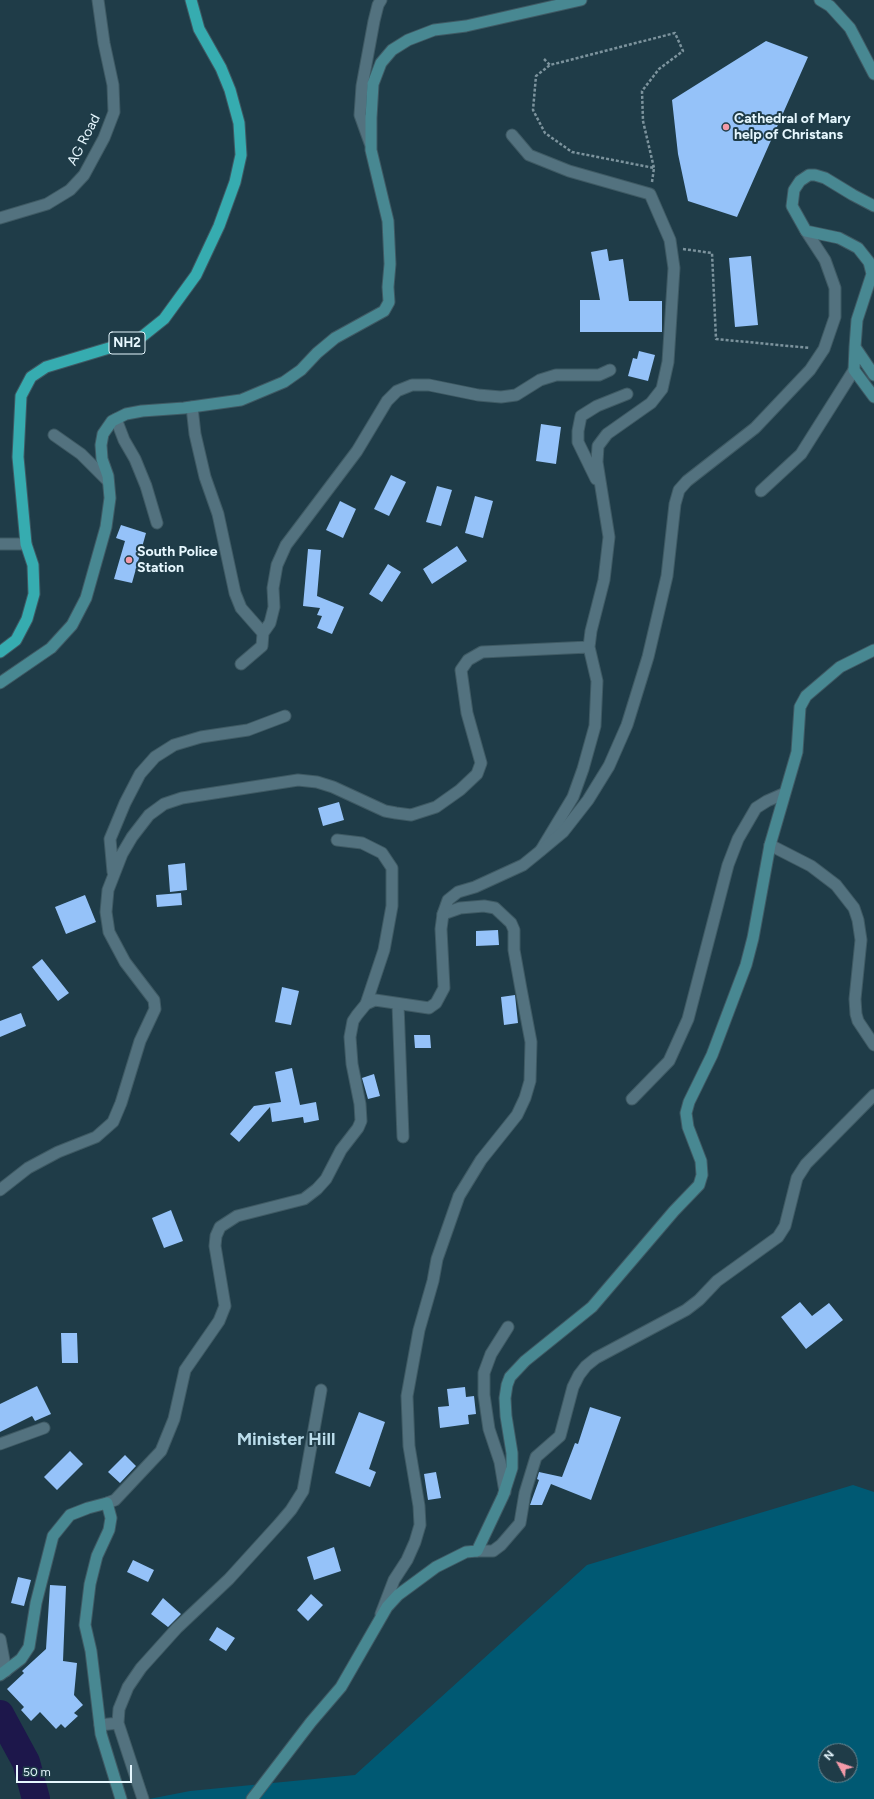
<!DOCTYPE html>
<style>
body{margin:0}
#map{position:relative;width:874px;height:1799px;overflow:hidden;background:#1f3c48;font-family:Figtree,sans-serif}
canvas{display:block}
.north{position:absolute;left:818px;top:1743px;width:40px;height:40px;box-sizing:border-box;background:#1f3c48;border:1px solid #6f8791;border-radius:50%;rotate:310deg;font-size:11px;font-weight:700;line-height:16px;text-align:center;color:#e6f7fe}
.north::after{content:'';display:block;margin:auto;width:14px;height:18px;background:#f39aa9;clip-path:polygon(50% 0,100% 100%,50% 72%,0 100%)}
.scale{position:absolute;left:16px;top:1765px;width:116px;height:18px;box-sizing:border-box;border:2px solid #e6f7fe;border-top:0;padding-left:5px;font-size:12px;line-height:14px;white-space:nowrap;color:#e6f7fe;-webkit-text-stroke:3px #1f3c48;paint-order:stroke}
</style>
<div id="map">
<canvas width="874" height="1799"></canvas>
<div class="north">N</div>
<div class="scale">50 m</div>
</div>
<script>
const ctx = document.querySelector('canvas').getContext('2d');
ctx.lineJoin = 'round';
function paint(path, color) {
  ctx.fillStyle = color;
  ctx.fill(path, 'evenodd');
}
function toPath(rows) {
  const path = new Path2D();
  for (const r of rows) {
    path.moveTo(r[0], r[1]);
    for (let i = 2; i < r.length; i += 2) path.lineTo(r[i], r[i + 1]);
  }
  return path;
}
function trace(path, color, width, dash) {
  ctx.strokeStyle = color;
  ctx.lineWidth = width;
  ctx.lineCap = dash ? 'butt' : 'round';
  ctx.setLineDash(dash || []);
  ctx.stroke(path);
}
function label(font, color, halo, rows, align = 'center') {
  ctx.font = font + ' Figtree,sans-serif';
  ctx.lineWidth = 4;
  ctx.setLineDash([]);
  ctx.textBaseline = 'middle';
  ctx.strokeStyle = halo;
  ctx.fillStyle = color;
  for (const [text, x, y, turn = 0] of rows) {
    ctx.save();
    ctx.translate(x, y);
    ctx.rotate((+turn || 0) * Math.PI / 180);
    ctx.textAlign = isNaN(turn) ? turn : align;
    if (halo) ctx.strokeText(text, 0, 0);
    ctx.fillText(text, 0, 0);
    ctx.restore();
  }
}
paint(toPath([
 [853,1485,874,1492,874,1799,149,1799,190,1791,355,1775,587,1565],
 [826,1751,850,1751,850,1775,826,1775]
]), '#005973');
trace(toPath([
 [0,1714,26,1762,36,1799]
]), '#1d174b', 28);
paint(toPath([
 [766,41,808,57,737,217,688,201,678,154,672,100],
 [607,249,609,261,623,259,629,301,662,301,662,332,580,332,580,300,600,300,591,252],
 [751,256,758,325,735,327,729,258],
 [639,351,655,355,648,381,628,376,633,358,637,359],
 [541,424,561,427,556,464,536,461],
 [391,475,406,482,389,516,374,509],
 [437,486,452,490,441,526,426,522],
 [475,496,493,501,483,538,465,533],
 [340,501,356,509,343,538,326,530],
 [121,525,146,533,132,583,114,579,125,541,116,538],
 [457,546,467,561,432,584,423,569],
 [308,549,321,550,317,596,344,607,332,634,317,628,322,616,317,615,320,608,303,606],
 [388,564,401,572,382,602,369,594],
 [339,802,344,820,323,826,318,808],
 [185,863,187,890,170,892,168,865],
 [181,893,182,905,157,907,156,895],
 [85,895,96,922,66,934,55,907],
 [498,930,499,945,476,946,476,931],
 [42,959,69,993,58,1001,32,967],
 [282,987,299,991,291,1025,275,1022],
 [515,995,518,1023,504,1025,501,997],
 [21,1013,26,1026,0,1037,0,1021],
 [414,1035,430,1035,431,1048,415,1048],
 [292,1068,300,1105,316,1102,319,1120,304,1123,303,1117,272,1122,270,1107,239,1142,230,1134,254,1106,281,1102,275,1072],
 [374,1074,380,1096,368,1099,362,1078],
 [171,1210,183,1241,164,1248,152,1218],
 [800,1302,812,1316,829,1303,843,1320,806,1349,781,1317],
 [61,1333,77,1333,78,1363,62,1363],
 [37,1386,51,1414,35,1421,32,1416,0,1432,0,1404],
 [465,1387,466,1397,474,1396,476,1414,468,1415,469,1424,440,1428,438,1407,449,1406,447,1389],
 [590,1407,621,1417,591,1500,551,1484,542,1505,530,1505,539,1480,537,1479,539,1472,562,1477,575,1443,578,1444],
 [359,1412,385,1422,369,1469,376,1472,370,1487,335,1473],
 [70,1451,83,1464,57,1490,44,1477],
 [125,1455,136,1466,120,1483,108,1472],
 [436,1472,441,1498,428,1500,424,1474],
 [334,1547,341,1571,314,1580,307,1557],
 [133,1560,154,1570,148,1582,127,1572],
 [18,1577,31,1580,24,1606,11,1603],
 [50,1585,66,1586,63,1661,77,1663,74,1695,83,1705,74,1713,78,1716,65,1728,61,1724,56,1729,40,1712,31,1721,21,1710,24,1707,7,1689,24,1673,22,1671,46,1649],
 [311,1594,323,1605,308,1621,297,1610],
 [163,1598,181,1614,168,1627,151,1614],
 [217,1627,235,1638,226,1651,209,1640]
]), '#95c2f9');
const minor = toPath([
 [512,135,529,155,569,171,650,194,670,240,674,268,668,362,662,389,651,403,607,434,598,446,597,462,609,537,604,580,591,631,589,647],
 [370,143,360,115,362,86,374,21,378,5,381,0],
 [192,407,195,434,205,477,218,514,235,593,241,608,263,633,262,646,241,664],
 [116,419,124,440,135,459,146,486,157,523],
 [54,435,81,454,108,481],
 [596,479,578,442,578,431,581,416,597,406,627,394],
 [761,491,801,454,854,370],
 [0,544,26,544],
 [263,633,270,623,274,607,273,588,277,565,286,545,357,451,387,401,397,391,412,385,429,385,478,395,501,397,516,395,540,380,556,375,599,375,610,370],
 [337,840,362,843,382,853,392,868,392,906,384,950,366,1004],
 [770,845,811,866,836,885,854,908,858,920,861,940,855,999,856,1014,858,1021,874,1045],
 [113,872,110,839,125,803,140,774,155,757,174,745,201,737,248,730,285,716],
 [398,1004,403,1137],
 [632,1099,669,1061,688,1019,728,865,738,839,756,808,767,801,783,794],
 [0,1190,28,1168,58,1152,96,1137,113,1122,121,1103,140,1041,155,1009,154,1000,125,962,109,932,106,912,108,890,122,854,132,837,149,815,164,804,182,798,298,780,317,782,333,787,385,811,396,813,411,815,436,807,460,790,477,774,481,763,467,713,461,670,468,660,482,652,589,647,597,681,595,726,583,769,573,797,541,850],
 [0,1444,44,1428],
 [505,1492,500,1462,489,1429,484,1395,484,1373,491,1354,508,1327],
 [477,1551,493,1551,501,1545,520,1523,525,1493,536,1457,560,1436,573,1387,579,1375,586,1366,596,1358,686,1310,699,1300,717,1281,778,1237,785,1226,797,1178,806,1164,874,1095],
 [381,1614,394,1580,407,1560,415,1542,420,1525,419,1506,409,1446,407,1396,419,1330,433,1281,437,1259,459,1196,481,1160,517,1115,525,1098,530,1081,531,1042,521,989,514,950,514,930,511,923,495,908,484,906,460,908,443,914],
 [118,1723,119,1709,128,1687,141,1668,177,1628,229,1579,279,1524,291,1510,303,1491,321,1390],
 [100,1725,118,1723,143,1799]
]);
const tertiary = toPath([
 [0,218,47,204,70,190,84,175,104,138,114,112,113,85,104,43,98,0],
 [107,1503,115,1500,161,1451,174,1419,185,1370,219,1321,225,1306,215,1246,216,1236,220,1227,237,1216,304,1199,317,1189,326,1179,341,1150,358,1128,361,1121,360,1104,352,1064,350,1037,353,1021,357,1015,366,1004,375,1000,429,1008,436,1003,444,988,441,929,443,914,448,900,458,892,475,887,523,865,539,852,563,832,588,800,609,766,627,725,648,657,667,576,675,504,679,490,687,481,755,428,810,370,824,349,835,317,835,288,825,260,806,231],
 [0,1639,6,1671]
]);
const secondary = toPath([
 [820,0,830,6,850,28,874,74],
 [874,206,853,195,825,178,815,175,809,175,800,181,794,190,792,206,806,231,839,238,858,248,869,262,872,274,857,320,855,347,874,375],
 [855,347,854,370,874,397],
 [0,683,51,648,72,625,86,598,106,527,110,498,108,476,102,459,101,445,103,434,112,421,126,414,142,411,184,408,241,400,284,382,301,370,317,353,335,338,384,311,389,302,388,287,390,264,388,221,371,150,371,118,373,84,381,63,392,50,408,40,434,30,466,26,581,0],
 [0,1675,21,1659,29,1647,36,1603,53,1536,70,1515,88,1508,107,1503,111,1518,109,1530,97,1556,90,1584,85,1625,91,1651,101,1734,121,1799],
 [252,1799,311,1722,341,1687,387,1607,398,1595,436,1567,466,1552,477,1551,503,1496,512,1468,512,1453,506,1416,505,1398,507,1385,510,1377,525,1361,592,1307,674,1211,699,1185,702,1175,701,1161,688,1127,686,1113,689,1102,712,1055,746,965,753,938,770,845,797,752,800,707,806,696,840,667,874,650]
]);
const trunk = toPath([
 [0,652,16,640,27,619,34,594,33,565,26,544,18,457,21,396,31,377,46,367,139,339,164,319,196,275,219,226,235,182,241,155,239,123,230,90,221,68,199,29,191,0]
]);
trace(minor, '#3f5a64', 13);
trace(tertiary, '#3f5a64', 13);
trace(secondary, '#3f5a64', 13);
trace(trunk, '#3f5a64', 13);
trace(toPath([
 [544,59,550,65],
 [652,182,654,168,572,152,545,133,533,110,536,76,550,65,675,33,683,51,659,69,642,91,643,121,654,168],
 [683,249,712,253,716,339,810,348]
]), '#7c939d', 2.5, [3, 2]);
trace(minor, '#53727f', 11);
trace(tertiary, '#53727f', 11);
trace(secondary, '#488892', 11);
trace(trunk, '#36acb0', 11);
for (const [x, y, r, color] of [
 [726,127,4,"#f39aa9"],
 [129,560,4,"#f39aa9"]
]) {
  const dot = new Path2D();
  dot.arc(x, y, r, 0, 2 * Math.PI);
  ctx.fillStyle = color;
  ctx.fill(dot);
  trace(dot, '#1f3c48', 1.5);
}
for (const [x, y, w] of [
 [127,343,36]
]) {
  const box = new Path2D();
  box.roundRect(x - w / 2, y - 11, w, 22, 3);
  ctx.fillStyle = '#1f3c48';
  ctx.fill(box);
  trace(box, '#e6f7fe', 1);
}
label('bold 13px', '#e6f7fe', null, [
 ["NH2",127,343]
]);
label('bold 14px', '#e6f7fe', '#1f3c48', [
 ["Cathedral of Mary",734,119],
 ["help of Christans",734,135],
 ["South Police",137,552],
 ["Station",137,568]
], 'left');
label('14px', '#e6f7fe', '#1f3c48', [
 ["AG Road",84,140,-63]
]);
label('bold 18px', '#badcea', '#1f3c48', [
 ["Minister Hill",286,1440]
]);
</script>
